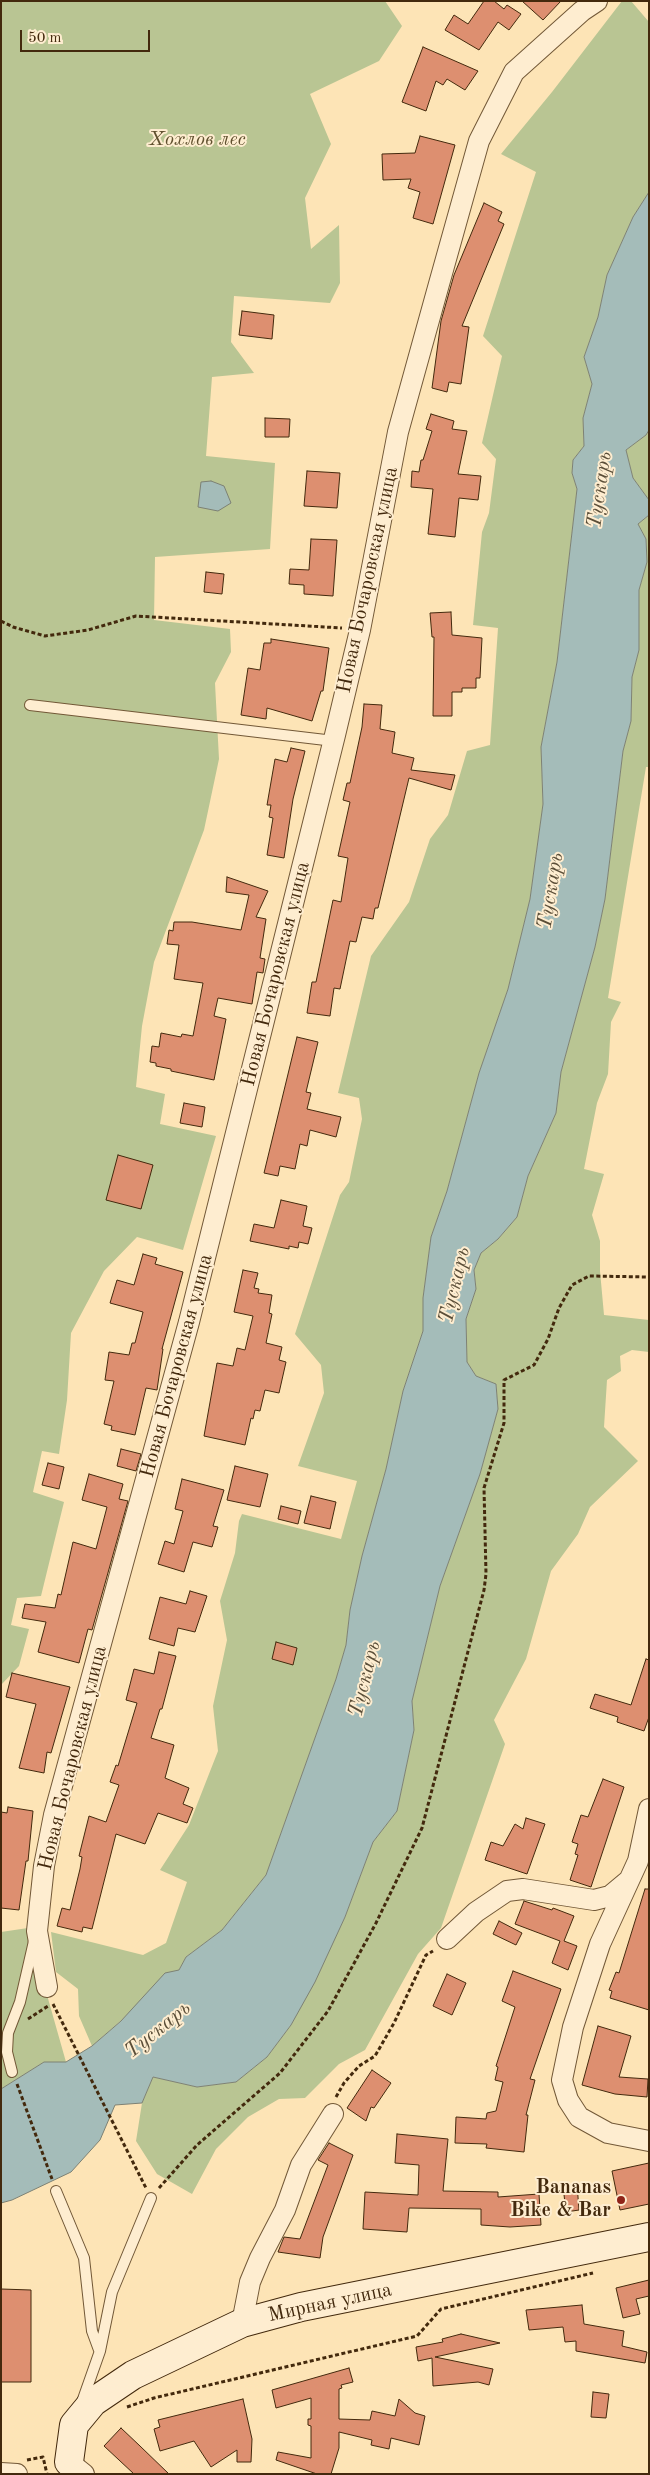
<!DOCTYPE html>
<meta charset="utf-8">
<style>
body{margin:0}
#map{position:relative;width:650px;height:2475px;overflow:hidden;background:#fde4b6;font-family:"Old Standard TT",serif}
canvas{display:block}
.frame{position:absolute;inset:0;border:2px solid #43290d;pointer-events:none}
.scale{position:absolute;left:20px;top:30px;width:130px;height:22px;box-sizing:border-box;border:2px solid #43290d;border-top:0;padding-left:6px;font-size:15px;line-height:18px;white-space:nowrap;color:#43290d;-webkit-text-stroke:4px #feedd0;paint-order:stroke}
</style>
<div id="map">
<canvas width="650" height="2475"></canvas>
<div class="frame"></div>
<div class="scale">50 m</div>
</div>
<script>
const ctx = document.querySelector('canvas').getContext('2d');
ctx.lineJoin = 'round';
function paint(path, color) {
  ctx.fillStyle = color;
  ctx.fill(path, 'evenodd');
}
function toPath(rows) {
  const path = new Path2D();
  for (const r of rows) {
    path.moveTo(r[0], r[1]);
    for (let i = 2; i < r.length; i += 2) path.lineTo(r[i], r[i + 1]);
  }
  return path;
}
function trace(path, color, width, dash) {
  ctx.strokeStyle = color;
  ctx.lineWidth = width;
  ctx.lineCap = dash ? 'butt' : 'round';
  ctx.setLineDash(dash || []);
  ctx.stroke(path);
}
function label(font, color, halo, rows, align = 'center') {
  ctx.font = font + ' "Old Standard TT",serif';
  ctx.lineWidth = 4;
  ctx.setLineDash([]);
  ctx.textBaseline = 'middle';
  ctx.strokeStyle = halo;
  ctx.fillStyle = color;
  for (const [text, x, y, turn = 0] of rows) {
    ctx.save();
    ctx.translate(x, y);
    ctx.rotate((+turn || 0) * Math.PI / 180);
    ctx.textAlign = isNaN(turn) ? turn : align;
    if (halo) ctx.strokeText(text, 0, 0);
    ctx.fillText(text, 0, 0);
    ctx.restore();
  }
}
paint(toPath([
 [1,1,385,1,402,26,379,61,310,94,331,144,305,198,311,249,339,225,340,283,330,303,234,296,231,342,254,373,212,377,206,456,275,463,270,549,155,557,154,620,230,629,231,652,215,683,219,759,204,830,154,962,142,1026,136,1087,165,1094,160,1124,216,1136,183,1250,137,1237,104,1271,71,1333,67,1400,59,1454,42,1451,33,1492,64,1502,41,1596,17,1598,11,1625,29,1629,19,1666,1,1685],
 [622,1,631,1,649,22,649,192,633,217,607,275,598,317,584,357,592,384,583,418,584,446,573,460,572,473,577,489,557,662,541,747,543,804,530,899,508,989,479,1073,447,1191,431,1237,423,1298,423,1331,403,1391,386,1469,362,1556,350,1610,346,1645,336,1679,266,1875,222,1930,186,1957,179,1970,92,2046,79,2016,78,1989,56,1972,51,1932,143,1955,166,1943,187,1882,160,1870,189,1825,218,1751,213,1706,227,1640,220,1601,235,1553,239,1521,242,1514,341,1539,357,1481,298,1466,324,1393,321,1365,295,1334,340,1195,349,1182,362,1119,359,1098,338,1093,371,956,409,902,430,839,448,815,467,751,490,745,498,628,473,625,482,532,489,513,496,459,482,443,502,356,483,336,536,172,501,154,552,92],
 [649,430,649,500,633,478,626,450,646,435],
 [649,515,649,767,646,767,608,998,621,1002,611,1022,608,1074,597,1103,584,1169,604,1174,592,1215,600,1241,600,1271,604,1315,649,1320,649,1352,632,1350,620,1356,621,1371,607,1380,604,1427,638,1461,590,1507,578,1534,551,1571,526,1659,494,1720,505,1744,441,1928,418,1954,365,2050,339,2064,305,2098,279,2099,248,2117,216,2149,192,2194,157,2174,136,2141,142,2103,153,2077,197,2087,236,2082,267,2057,291,2025,345,1917,373,1842,397,1811,414,1730,412,1701,440,1586,480,1474,498,1409,496,1384,476,1376,467,1362,466,1319,476,1289,474,1270,481,1253,498,1239,517,1217,528,1176,556,1113,561,1072,595,947,605,899,623,751,631,721,632,677,639,650,639,590,647,562,646,539,638,524],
 [28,1928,66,2062,44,2062,1,2089,1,1932]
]), '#b9c593');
const water = toPath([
 [649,192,649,430,646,435,626,450,633,478,649,500,649,515,638,524,646,539,647,562,639,590,639,650,632,677,631,721,623,751,605,899,595,947,561,1072,556,1113,528,1176,517,1217,498,1239,481,1253,474,1270,476,1289,466,1319,467,1362,476,1376,496,1384,498,1409,480,1474,440,1586,412,1701,414,1730,397,1811,373,1842,345,1917,315,1982,291,2025,267,2057,236,2082,197,2087,153,2077,142,2103,115,2105,100,2140,71,2172,12,2200,1,2203,1,2089,44,2062,66,2062,92,2046,121,2021,165,1973,179,1970,186,1957,222,1930,266,1875,336,1679,346,1645,350,1610,362,1556,386,1469,403,1391,423,1331,423,1298,431,1237,447,1191,479,1073,508,989,530,899,543,804,541,747,557,662,577,489,572,473,573,460,584,446,583,418,592,384,584,357,598,317,607,275,633,217,649,192],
 [211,481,224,486,231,503,218,511,198,507,201,482,211,481]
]);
paint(water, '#a4bcb9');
trace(water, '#7d8174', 1);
const building = toPath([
 [484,1,494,1,504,9,507,5,521,14,509,30,498,22,479,50,445,30,454,15,468,24,484,1],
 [522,1,561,1,543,20,522,1],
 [423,47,478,71,465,90,447,79,443,85,436,81,426,111,402,102,423,47],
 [420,136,455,145,433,224,413,218,420,192,408,188,411,179,383,180,382,154,415,153,420,136],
 [484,203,502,212,498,221,504,224,462,326,469,327,461,384,449,382,447,392,432,388,441,321,454,275,484,203],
 [242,311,274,315,272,339,239,335,242,311],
 [431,414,454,421,452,429,467,431,458,474,481,476,478,500,459,498,455,537,428,534,433,489,411,487,412,471,419,472,421,460,423,460,432,431,426,429,431,414],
 [265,418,290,419,289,437,265,437,265,418],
 [307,471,340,473,337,508,304,506,307,471],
 [311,539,337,540,333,596,304,594,304,585,289,584,290,569,309,570,311,539],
 [206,572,224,574,222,594,204,592,206,572],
 [451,612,452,635,482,638,480,678,476,678,476,688,462,688,462,692,452,692,452,716,433,716,434,637,432,637,430,613,451,612],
 [271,639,329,648,323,691,321,691,312,721,267,708,266,719,241,715,248,668,260,670,264,643,271,643,271,639],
 [364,704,382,705,380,729,395,732,392,753,414,758,411,770,455,775,451,790,409,778,378,908,375,908,373,919,362,917,356,942,350,941,340,989,334,988,330,1016,307,1013,312,982,316,982,333,900,341,902,348,858,338,856,350,802,343,800,347,783,350,783,362,727,364,704],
 [291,748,305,751,293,799,284,858,267,855,273,818,269,817,271,805,267,805,275,759,287,762,291,748],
 [227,877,268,891,256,917,266,919,260,958,265,959,263,973,257,972,252,1004,218,998,214,1016,226,1019,214,1080,171,1071,171,1069,156,1066,156,1063,150,1062,152,1046,159,1047,161,1033,181,1037,182,1034,193,1036,203,983,174,979,179,945,167,944,169,930,173,931,174,922,192,922,241,930,249,895,226,892,227,877],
 [297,1037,318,1042,306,1092,311,1093,307,1109,341,1117,336,1137,310,1130,307,1146,300,1144,295,1169,280,1166,278,1176,264,1173,297,1037],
 [184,1103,205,1107,202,1127,180,1123,184,1103],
 [118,1155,153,1165,141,1209,106,1200,118,1155],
 [281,1200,307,1206,303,1226,312,1228,308,1244,299,1242,298,1248,289,1246,289,1249,250,1241,254,1224,274,1228,281,1200],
 [143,1254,157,1258,155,1264,183,1272,162,1349,163,1349,157,1390,146,1388,135,1435,111,1430,112,1426,104,1424,114,1381,105,1380,109,1352,129,1355,132,1343,135,1343,143,1312,110,1303,117,1280,134,1285,143,1254],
 [243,1270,258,1273,254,1288,259,1289,258,1293,272,1295,269,1313,272,1314,266,1343,282,1347,279,1360,286,1362,279,1393,265,1390,260,1411,255,1410,253,1419,251,1418,245,1445,204,1436,217,1363,233,1366,237,1348,245,1350,253,1316,234,1312,243,1270],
 [121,1449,141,1454,136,1471,117,1466,121,1449],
 [48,1463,64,1467,59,1489,42,1485,48,1463],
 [235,1466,268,1474,260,1507,227,1500,235,1466],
 [89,1474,123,1484,119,1499,128,1501,92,1630,88,1629,79,1663,38,1652,46,1622,22,1618,25,1604,55,1608,58,1594,61,1595,73,1542,96,1549,107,1507,82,1500,89,1474],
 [182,1479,224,1490,213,1526,218,1527,212,1547,193,1542,184,1572,158,1564,165,1541,174,1544,183,1511,175,1509,182,1479],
 [311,1496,336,1502,330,1529,304,1523,311,1496],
 [281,1506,301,1511,298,1524,278,1519,281,1506],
 [190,1591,207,1596,195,1632,178,1628,174,1646,149,1639,160,1597,186,1604,190,1591],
 [276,1642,297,1648,293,1665,272,1659,276,1642],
 [159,1652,176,1656,162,1709,160,1709,151,1738,174,1745,165,1778,189,1788,183,1804,193,1808,187,1823,158,1813,145,1844,116,1834,92,1929,83,1927,82,1932,57,1926,62,1908,70,1910,80,1869,82,1857,79,1856,89,1816,106,1822,119,1785,110,1782,116,1765,118,1766,137,1703,126,1700,134,1669,154,1674,159,1652],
 [646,1659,649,1660,649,1717,644,1731,617,1722,618,1717,590,1708,595,1694,631,1705,646,1659],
 [12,1673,70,1687,51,1753,47,1752,44,1773,19,1768,36,1704,6,1697,12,1673],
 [603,1779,624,1787,591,1887,570,1880,578,1855,575,1854,578,1844,572,1842,581,1815,588,1817,603,1779],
 [8,1807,33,1811,28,1861,26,1861,19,1910,1,1908,1,1812,7,1813,8,1807],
 [526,1818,545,1824,527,1874,485,1860,491,1842,503,1846,515,1824,523,1829,526,1818],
 [645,1889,649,1889,649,2010,610,1998,612,1991,609,1990,616,1972,619,1973,645,1889],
 [524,1901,552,1910,553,1908,574,1916,564,1941,577,1946,568,1970,552,1963,560,1941,515,1924,524,1901],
 [499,1921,522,1933,516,1945,493,1934,499,1921],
 [513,1971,561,1989,530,2079,535,2080,526,2115,528,2115,524,2152,486,2148,487,2144,455,2143,456,2117,486,2119,487,2113,496,2111,503,2082,495,2080,498,2067,496,2066,515,2007,502,2001,513,1971],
 [447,1974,466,1983,452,2015,433,2006,447,1974],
 [598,2026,631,2036,619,2077,648,2079,647,2097,615,2094,582,2085,598,2026],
 [372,2070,391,2083,374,2108,371,2107,366,2121,347,2108,372,2070],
 [397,2134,448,2139,443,2191,498,2192,498,2197,539,2194,541,2225,510,2227,481,2225,481,2209,409,2208,407,2232,363,2229,365,2192,418,2195,419,2165,395,2163,397,2134],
 [329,2143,353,2155,323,2237,320,2258,278,2252,284,2237,300,2239,328,2165,318,2160,329,2143],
 [649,2163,649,2204,620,2210,612,2171,649,2163],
 [577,2184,579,2210,566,2212,563,2186,577,2184],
 [649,2280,649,2296,636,2299,640,2314,623,2318,616,2288,649,2280],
 [1,2289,31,2290,31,2382,1,2382,1,2289],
 [582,2305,584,2324,624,2331,622,2346,647,2352,645,2363,576,2351,576,2341,565,2342,563,2327,529,2330,526,2310,582,2305],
 [461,2334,500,2343,435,2357,493,2369,489,2385,478,2382,433,2386,432,2358,418,2361,416,2347,443,2342,442,2339,461,2334],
 [349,2368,353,2382,341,2385,342,2388,339,2389,339,2419,370,2420,372,2411,395,2416,399,2399,415,2413,425,2416,419,2445,391,2438,389,2449,371,2445,372,2440,339,2432,339,2448,331,2474,317,2474,276,2460,278,2452,311,2458,311,2426,308,2425,308,2419,311,2419,311,2398,276,2408,272,2390,349,2368],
 [593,2392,609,2394,606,2418,591,2417,593,2392],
 [243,2399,252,2439,251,2462,237,2462,237,2450,211,2467,194,2441,160,2451,154,2429,160,2427,158,2420,243,2399],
 [121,2428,140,2446,169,2474,134,2474,104,2446,121,2428]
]);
paint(building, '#dd8f70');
trace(building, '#43290d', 1);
const lane = toPath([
 [30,705,334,741],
 [12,2072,7,2052,8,2033,20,2002,34,1941],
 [56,2191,84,2258,92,2331,99,2350],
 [82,2402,100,2351,112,2292,151,2198]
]);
const street = toPath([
 [649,1809,638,1861,600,1944,573,2027,562,2080,568,2100,579,2117,608,2133,649,2141],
 [447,1939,476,1912,507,1891,523,1889,594,1900,610,1896,628,1881],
 [47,1987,37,1931,44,1866,54,1815,189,1322,335,735,360,630,398,432,439,284,479,141,514,72,582,11,597,1],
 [242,2323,250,2282,260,2258,285,2210,301,2165,333,2114],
 [69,2462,84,2474],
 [1,2473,17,2474]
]);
const secondary = toPath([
 [69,2462,74,2425,93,2402,133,2375,242,2323,301,2307,649,2237]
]);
trace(lane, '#725837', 12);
trace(street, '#725837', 22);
trace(secondary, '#43290d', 30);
trace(toPath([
 [1,621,13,627,45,636,88,630,136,616,342,628],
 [53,2004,146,2188],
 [28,2019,48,2006],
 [17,2084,52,2179],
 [336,2097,344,2083,359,2066,375,2056,394,2023,426,1955,433,1951],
 [159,2188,197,2145,280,2073,328,2011,376,1923,422,1828,484,1590,486,1574,484,1488,504,1423,504,1380,534,1365,548,1339,559,1308,572,1285,589,1276,649,1277],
 [127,2407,154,2398,417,2336,441,2309,593,2273],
 [27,2460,43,2457,47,2474]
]), '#43290d', 3, [4, 2.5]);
trace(lane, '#feedd0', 10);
trace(street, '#feedd0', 20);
trace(secondary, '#feedd0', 28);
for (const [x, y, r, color] of [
 [621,2200,5,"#8f2418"]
]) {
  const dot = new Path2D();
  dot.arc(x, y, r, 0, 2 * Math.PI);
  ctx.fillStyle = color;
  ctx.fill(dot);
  trace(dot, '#feedd0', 2);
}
label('italic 20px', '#60502e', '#feedd0', [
 ["Хохлов лес",197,140]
]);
label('20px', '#43290d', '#feedd0', [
 ["Новая Бочаровская улица",368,580,-78],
 ["Новая Бочаровская улица",276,974,-76],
 ["Новая Бочаровская улица",177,1366,-75],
 ["Новая Бочаровская улица",73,1758,-76],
 ["Мирная улица",330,2303,-12]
]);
label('bold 20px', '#43290d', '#feedd0', [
 ["Bananas",611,2188],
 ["Bike & Bar",611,2211]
], 'right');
label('italic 21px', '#5b4e38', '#feedd0', [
 ["Тускарь",600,490,-82],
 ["Тускарь",551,891,-81],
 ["Тускарь",455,1285,-77],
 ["Тускарь",365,1679,-76],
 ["Тускарь",158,2030,-39]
]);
</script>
